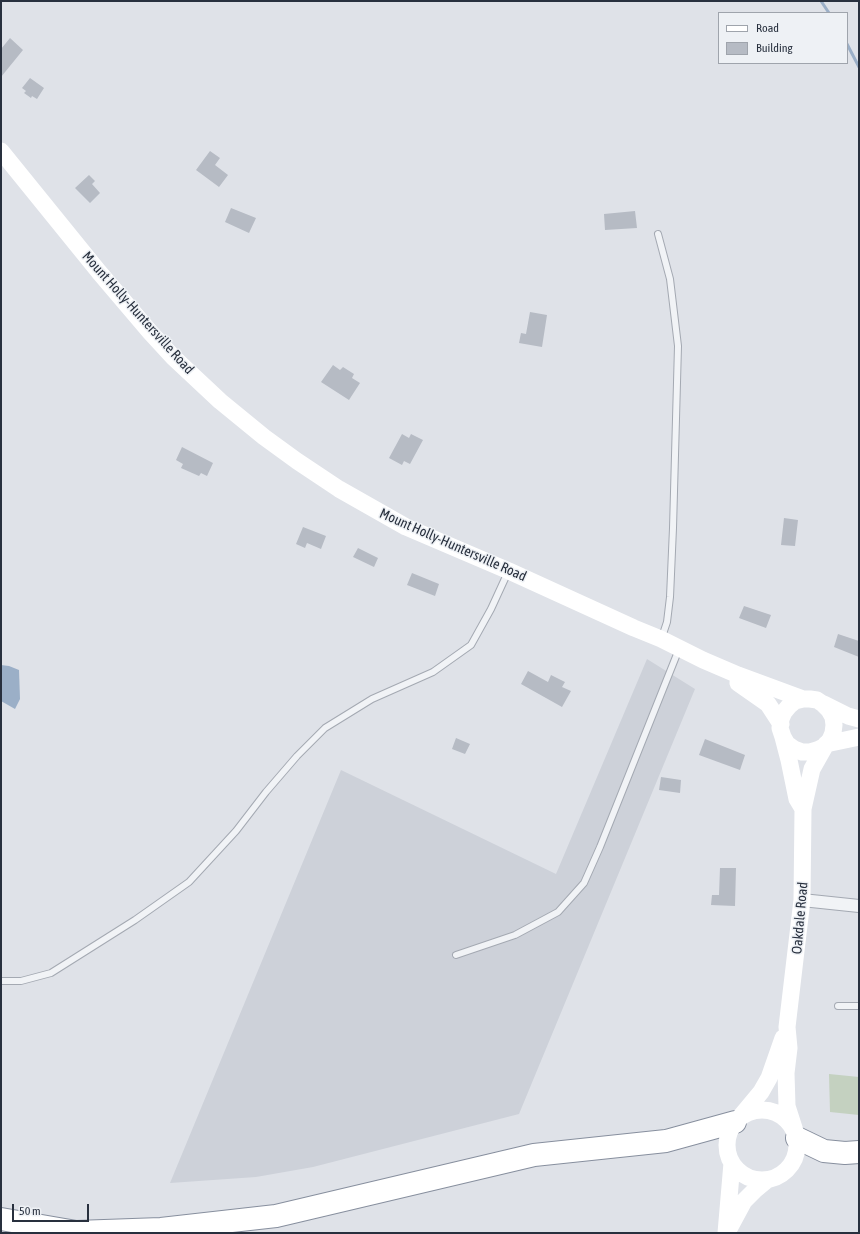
<!DOCTYPE html>
<style>
body{margin:0}
#map{position:relative;width:860px;height:1234px;overflow:hidden;background:#dfe2e8;font-family:"Asap Condensed",sans-serif}
canvas{display:block}
.frame{position:absolute;inset:0;border:2px solid #28303e;pointer-events:none}
.legend{position:absolute;left:718px;top:12px;width:130px;height:52px;box-sizing:border-box;background:#eef1f5;border:1px solid #9fa4ac;margin:0;padding:5px 7px;list-style:none;font-size:12px;color:#28303e}
.legend li{display:flex;align-items:center;gap:8px;height:20px}
.legend b{width:20px;border:1px solid #9fa4ac}
.scale{position:absolute;left:12px;top:1204px;width:77px;height:18px;box-sizing:border-box;border:2px solid #28303e;border-top:0;padding-left:5px;font-size:12px;line-height:14px;white-space:nowrap;color:#28303e;-webkit-text-stroke:3px #eef1f5;paint-order:stroke}
</style>
<div id="map">
<canvas width="860" height="1234"></canvas>
<div class="frame"></div>
<ul class="legend">
<li><b style="height:5px;background:#fff"></b>Road</li>
<li><b style="height:11px;background:#b6bbc4"></b>Building</li>
</ul>
<div class="scale">50 m</div>
</div>
<script>
const ctx = document.querySelector('canvas').getContext('2d');
ctx.lineJoin = 'round';
function paint(path, color) {
  ctx.fillStyle = color;
  ctx.fill(path, 'evenodd');
}
function toPath(rows) {
  const path = new Path2D();
  for (const r of rows) {
    if (r.length === 3) {
      path.moveTo(r[0] + r[2], r[1]);
      path.arc(r[0], r[1], r[2], 0, 2 * Math.PI);
      continue;
    }
    path.moveTo(r[0], r[1]);
    for (let i = 2; i < r.length; i += 2) path.lineTo(r[i], r[i + 1]);
  }
  return path;
}
function trace(path, color, width, dash) {
  ctx.strokeStyle = color;
  ctx.lineWidth = width;
  ctx.lineCap = dash ? 'butt' : 'round';
  ctx.setLineDash(dash || []);
  ctx.stroke(path);
}
function label(font, color, halo, rows, align = 'center') {
  ctx.font = font + ' "Asap Condensed",sans-serif';
  ctx.lineWidth = 3;
  ctx.setLineDash([]);
  ctx.textBaseline = 'middle';
  ctx.strokeStyle = halo;
  ctx.fillStyle = color;
  for (const [text, x, y, turn = 0] of rows) {
    ctx.save();
    ctx.translate(x, y);
    ctx.rotate((+turn || 0) * Math.PI / 180);
    ctx.textAlign = isNaN(turn) ? turn : align;
    if (halo) ctx.strokeText(text, 0, 0);
    ctx.fillText(text, 0, 0);
    ctx.restore();
  }
}
paint(toPath([
 [647,659,695,689,519,1114,313,1167,256,1177,170,1183,341,770,556,874]
]), '#cdd1d9');
paint(toPath([
 [829,1074,859,1077,859,1115,830,1112]
]), '#c4d1c0');
paint(toPath([
 [1,665,9,666,19,670,20,699,15,709,1,701]
]), '#9bafc7');
trace(toPath([
 [821,1,829,13],
 [847,44,859,67]
]), '#9bafc7', 3);
paint(toPath([
 [10,38,23,50,1,77,1,49],
 [30,78,44,88,37,99,32,96,31,98,24,93,26,91,22,88],
 [210,151,220,158,215,165,228,175,219,187,196,170],
 [89,175,95,181,92,184,100,193,90,203,75,188],
 [231,208,256,218,249,233,225,222],
 [635,211,637,228,605,230,604,214],
 [530,312,547,315,542,347,519,343,521,333,526,334],
 [333,365,340,370,343,367,354,374,352,378,360,383,349,400,321,382],
 [402,434,409,438,411,434,423,440,410,464,404,461,402,465,389,458],
 [182,447,213,463,207,476,201,473,199,476,181,468,183,464,176,460],
 [784,518,798,520,795,546,781,545],
 [303,527,326,536,321,549,307,543,305,548,296,544],
 [358,548,378,558,374,567,353,557],
 [412,573,439,584,435,596,407,585],
 [744,606,771,615,766,628,739,618],
 [838,634,859,641,859,657,834,647],
 [528,671,548,682,551,675,565,682,562,687,571,691,562,707,521,684],
 [456,738,470,744,465,754,452,749],
 [705,739,745,755,740,770,699,755],
 [661,777,681,780,680,793,659,790],
 [720,868,736,868,735,906,711,905,712,895,719,895]
]), '#b6bbc4');
const service = toPath([
 [658,234,670,279,678,346,673,528,670,597,667,622,662,637],
 [456,955,515,935,558,912,584,883,600,847,679,649],
 [1,981,21,981,51,973,135,920,189,882,236,831,266,792,297,756,325,728,372,699,433,672,471,645,491,609,508,572],
 [838,1006,859,1006]
]);
const minor = toPath([
 [802,900,859,906]
]);
const motorway = toPath([
 [797,1138,824,1151,845,1153,859,1152],
 [1,1219,82,1233],
 [76,1232,161,1229,276,1216,534,1155,666,1141,735,1122]
]);
trace(service, '#a4a9b2', 8);
trace(minor, '#a4a9b2', 14);
trace(motorway, '#878f9e', 24);
trace(service, '#f1f3f6', 6);
trace(minor, '#f1f3f6', 12);
trace(toPath([
 [1,151,99,272,150,332,173,357,220,401,264,437,297,461,339,489,406,527,509,571,634,628,661,639,703,660,738,675,803,699],
 [738,683,768,704,781,724],
 [824,704,848,716,859,719],
 [783,737,789,760,797,799,803,809],
 [826,744,859,737],
 [762,1145,35],
 [741,1116,761,1092,769,1078,783,1038],
 [796,1134,787,1106,786,1073,789,1048,787,1027,802,900,803,809,812,769,825,746,830,740,833,733,834,725,833,717,829,710,823,704,817,700,810,699,803,699,795,701,789,706,784,712,781,719,780,728,783,737,787,744,794,749,802,752,810,752,817,750,825,746],
 [730,1227,744,1201,755,1190,767,1180],
 [726,1233,732,1163]
]), '#fff', 17);
trace(motorway, '#fff', 22);
label('14px', '#28303e', '#eef1f5', [
 ["Mount Holly-Huntersville Road",138,313,48],
 ["Mount Holly-Huntersville Road",453,545,24],
 ["Oakdale Road",800,918,-85]
]);
</script>
